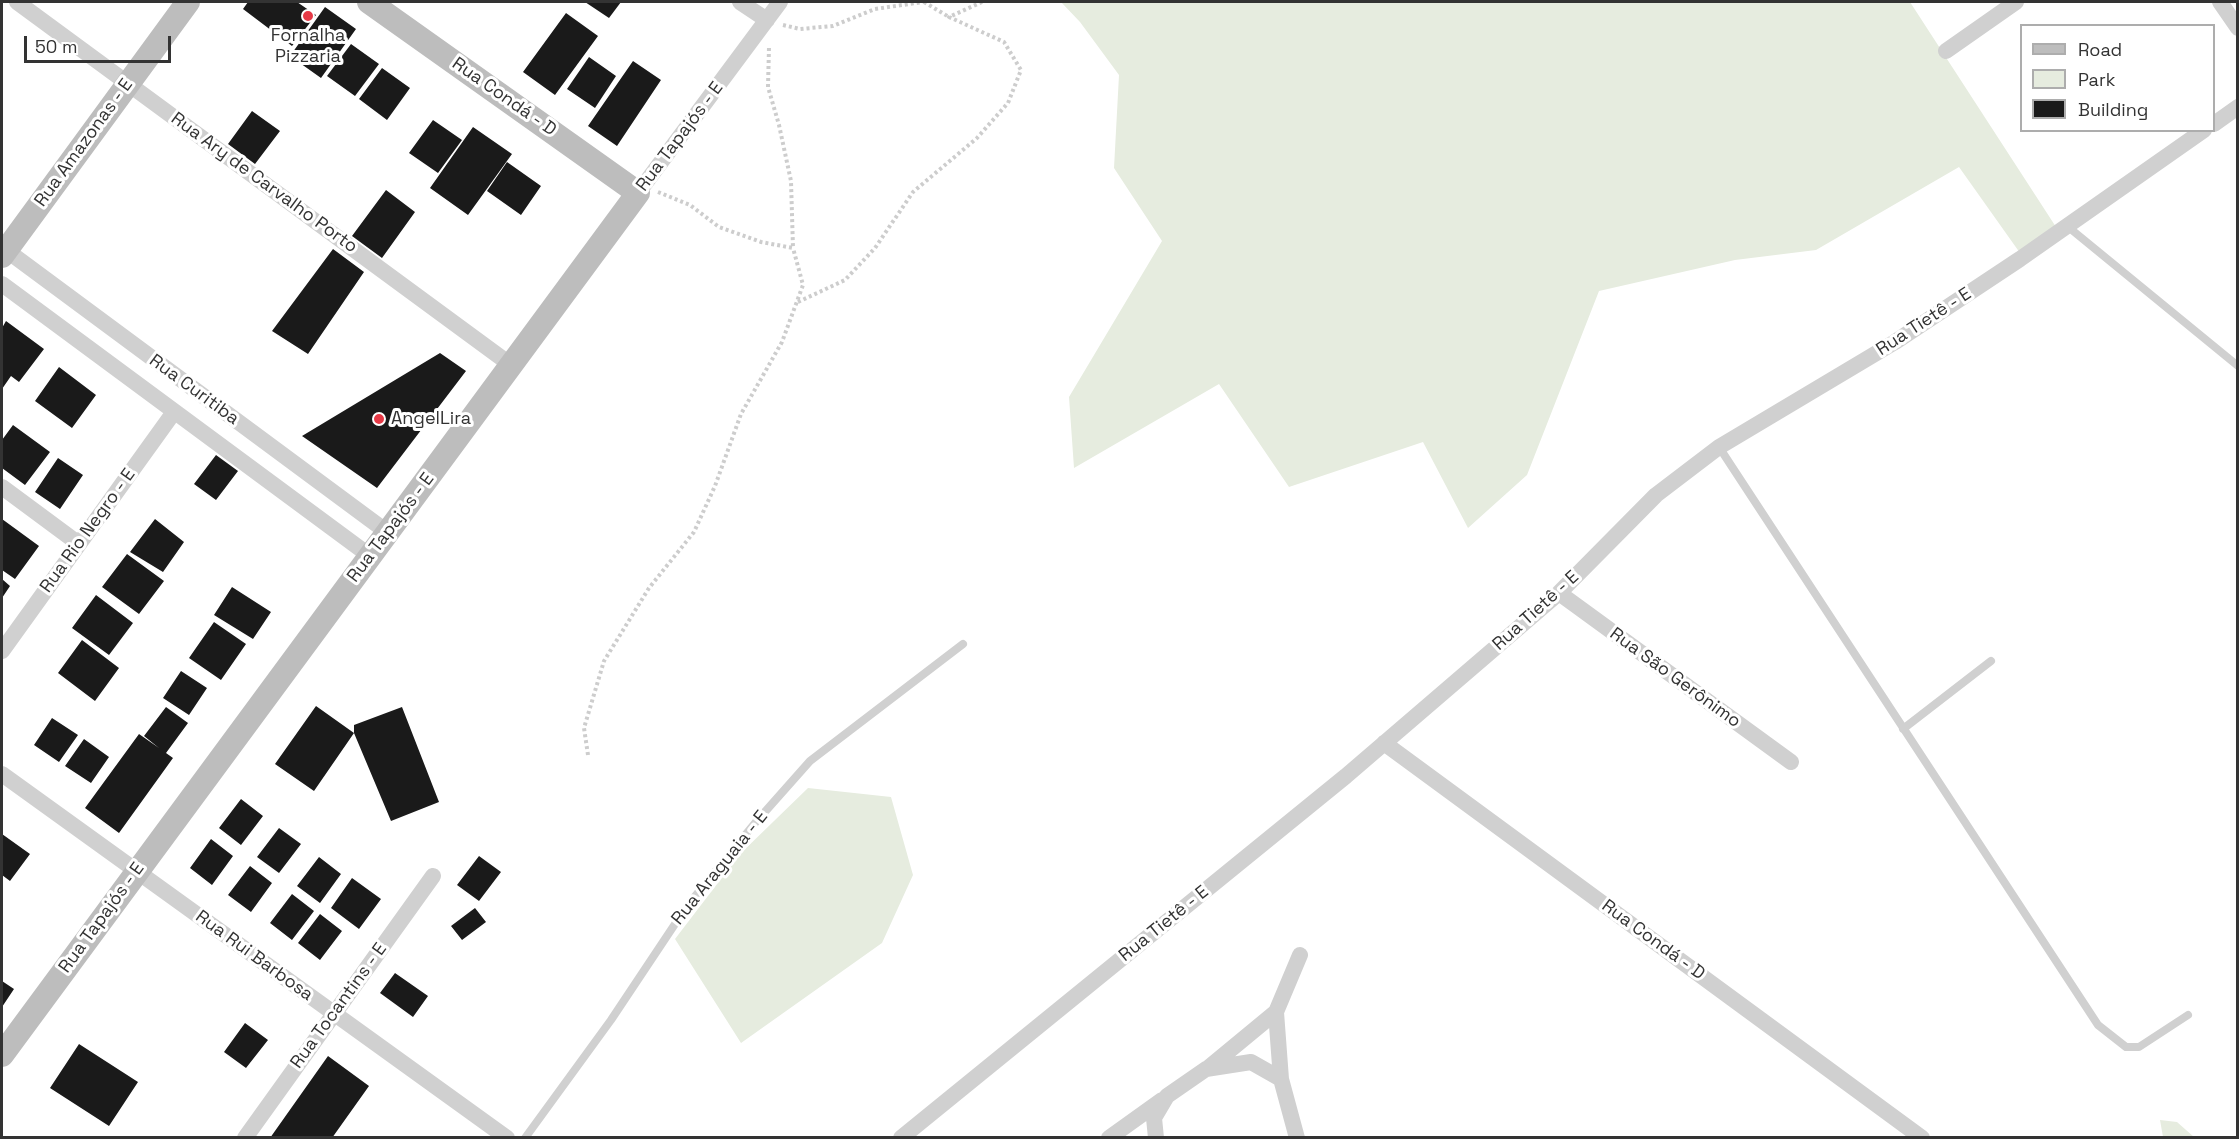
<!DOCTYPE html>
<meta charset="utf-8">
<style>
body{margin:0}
#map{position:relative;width:2239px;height:1139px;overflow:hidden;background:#fff;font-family:"Space Grotesk",sans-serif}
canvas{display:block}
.frame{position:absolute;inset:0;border:3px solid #333;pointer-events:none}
.legend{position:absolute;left:2020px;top:24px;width:195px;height:108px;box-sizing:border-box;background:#fff;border:2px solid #adadad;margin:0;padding:8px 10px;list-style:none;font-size:18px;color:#333}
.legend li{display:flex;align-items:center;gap:12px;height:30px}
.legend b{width:30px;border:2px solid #adadad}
.scale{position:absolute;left:24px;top:36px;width:147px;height:27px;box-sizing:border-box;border:3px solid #333;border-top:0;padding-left:8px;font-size:18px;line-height:21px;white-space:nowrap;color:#333;-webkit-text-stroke:4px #fff;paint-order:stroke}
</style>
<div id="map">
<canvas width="2239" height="1139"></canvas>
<div class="frame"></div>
<ul class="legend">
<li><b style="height:8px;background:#bdbdbd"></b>Road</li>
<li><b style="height:16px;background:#e6ecdf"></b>Park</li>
<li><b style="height:16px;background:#1a1a1a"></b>Building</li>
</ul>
<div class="scale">50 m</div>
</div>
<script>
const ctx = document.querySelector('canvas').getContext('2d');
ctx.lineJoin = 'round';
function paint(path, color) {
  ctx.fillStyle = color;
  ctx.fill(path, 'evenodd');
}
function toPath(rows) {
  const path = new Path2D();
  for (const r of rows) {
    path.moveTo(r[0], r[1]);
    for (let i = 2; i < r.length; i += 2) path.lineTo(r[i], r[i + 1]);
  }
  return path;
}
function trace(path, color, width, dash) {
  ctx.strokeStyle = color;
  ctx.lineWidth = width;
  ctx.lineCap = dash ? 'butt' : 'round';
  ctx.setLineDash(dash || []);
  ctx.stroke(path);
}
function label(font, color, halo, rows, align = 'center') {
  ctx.font = font + ' "Space Grotesk",sans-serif';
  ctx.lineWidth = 6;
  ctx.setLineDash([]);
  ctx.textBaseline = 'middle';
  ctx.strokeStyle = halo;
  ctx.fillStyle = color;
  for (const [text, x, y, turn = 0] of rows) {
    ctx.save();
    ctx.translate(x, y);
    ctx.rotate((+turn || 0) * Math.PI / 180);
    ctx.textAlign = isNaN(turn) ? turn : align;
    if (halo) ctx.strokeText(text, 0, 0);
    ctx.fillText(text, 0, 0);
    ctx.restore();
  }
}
paint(toPath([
 [1061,2,1910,2,2056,227,2020,253,1959,167,1816,250,1735,260,1599,291,1527,475,1468,528,1423,442,1289,487,1219,384,1074,468,1069,397,1162,241,1114,168,1119,75,1080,22],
 [808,788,891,797,913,875,882,943,741,1043,675,939,740,854],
 [2160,1120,2177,1122,2194,1137,2163,1137]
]), '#e6ecdf');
paint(toPath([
 [248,2,297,2,316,15,292,46,243,9],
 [585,2,621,2,609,18],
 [325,7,356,29,321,78,290,56],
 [566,13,598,36,555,95,523,72],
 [351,44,379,64,355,96,327,76],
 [589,57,616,76,595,108,567,89],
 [633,61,661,80,617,146,588,126],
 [382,68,410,88,387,120,359,99],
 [252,111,280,131,255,164,228,144],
 [433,120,462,140,438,173,409,153],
 [473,127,512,154,468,215,430,188],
 [507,162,541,186,521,215,487,191],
 [386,190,415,212,382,258,352,236],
 [333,249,364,272,308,354,272,331],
 [6,321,44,349,19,382,11,376,2,389,2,328],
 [440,353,466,371,377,488,302,436],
 [59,367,96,395,72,428,35,401],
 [13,425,50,452,25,485,2,468,2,440],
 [216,455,238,471,216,500,194,484],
 [58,458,83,475,60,509,35,492],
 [2,519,39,546,15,579,2,570],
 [155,519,184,542,163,572,130,552],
 [127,554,164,581,139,614,102,587],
 [2,579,10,586,2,598],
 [232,587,271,612,253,639,214,615],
 [96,595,133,623,109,655,72,628],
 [214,622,246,644,221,680,189,658],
 [82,640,119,668,95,701,58,673],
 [181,671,207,688,189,715,163,698],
 [316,706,354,733,354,725,402,707,439,802,391,821,354,733,314,791,275,764],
 [166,707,188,723,166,753,173,758,119,833,85,808,139,734,159,748,144,736],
 [52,718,78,735,59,762,34,745],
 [84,739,109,757,91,783,65,766],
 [241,799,263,816,241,845,219,828],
 [279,828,301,844,279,873,257,857],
 [2,834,30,854,10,881,2,875],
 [211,839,233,856,212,885,190,868],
 [479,856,501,872,479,901,457,885],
 [319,857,341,874,320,903,297,886],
 [250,866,272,883,251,912,228,895],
 [352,878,381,899,359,929,331,908],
 [292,894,314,911,292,940,270,923],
 [475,908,486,922,462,940,451,926],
 [320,914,342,931,320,960,298,943],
 [395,973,428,996,413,1017,380,993],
 [2,981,14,989,2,1007],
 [245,1023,268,1040,246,1068,224,1052],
 [79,1044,138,1082,109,1126,50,1088],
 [328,1056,369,1086,332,1138,270,1138]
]), '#1a1a1a');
trace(toPath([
 [924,2,949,17],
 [783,25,800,29,833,26,875,9,923,2],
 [658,192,690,205,719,227,761,242,793,248,791,181,779,125,768,87,769,47],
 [798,302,845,280,875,248,913,192,977,138,1008,103,1021,70,1004,42,949,17,982,2],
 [588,755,584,728,604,661,649,588,694,532,715,486,741,414,782,342,803,285,793,248]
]), '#cdcdcd', 4, [3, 3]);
trace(toPath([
 [2067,226,2238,366],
 [1719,447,2098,1025,2126,1047,2139,1047,2188,1015],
 [1903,729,1991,661],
 [525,1138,611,1020,687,906,755,823,810,761,963,644]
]), '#d0d0d0', 8);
trace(toPath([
 [17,2,511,365],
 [740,2,767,20],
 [2220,2,2238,28],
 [1946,51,2016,2],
 [2214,124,2238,107],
 [638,193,780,2],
 [2,247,387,532],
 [2,284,370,556],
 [2,487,79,544],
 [1559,593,1791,762],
 [2,651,174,412],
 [1384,743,1922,1138],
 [2,774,507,1138],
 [1207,1069,1276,1012],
 [245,1138,433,876],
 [901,1138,1346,776,1559,593,1656,495,1719,447,1895,342,2020,259,2204,130],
 [1109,1138,1162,1100],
 [1156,1138,1154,1118,1167,1096,1206,1069,1251,1062,1281,1079],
 [1297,1138,1281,1079,1276,1012,1300,955]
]), '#d0d0d0', 16);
trace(toPath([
 [2,256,188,2],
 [2,1055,638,193,369,2]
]), '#bdbdbd', 24);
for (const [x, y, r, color] of [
 [308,16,6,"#e63946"],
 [379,419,6,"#e63946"]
]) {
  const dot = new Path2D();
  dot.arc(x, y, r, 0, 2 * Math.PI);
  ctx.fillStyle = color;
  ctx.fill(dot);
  trace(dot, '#fff', 2);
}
label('18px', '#333', '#fff', [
 ["Fornalha",308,36],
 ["Pizzaria",308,57],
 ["AngelLira",391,419,"left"]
]);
label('18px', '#333', '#fff', [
 ["Rua Condá - D",504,97,35],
 ["Rua Tapajós - E",680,137,-53],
 ["Rua Amazonas - E",84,143,-54],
 ["Rua Ary de Carvalho Porto",264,183,36],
 ["Rua Tietê - E",1924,322,-33],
 ["Rua Curitiba",194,390,36],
 ["Rua Tapajós - E",391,528,-53],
 ["Rua Rio Negro - E",88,531,-54],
 ["Rua Tietê - E",1536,611,-42],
 ["Rua São Gerônimo",1675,678,36],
 ["Rua Araguaia - E",720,868,-51],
 ["Rua Tapajós - E",102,918,-54],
 ["Rua Tietê - E",1164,924,-39],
 ["Rua Condá - D",1653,940,36],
 ["Rua Rui Barbosa",254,956,36],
 ["Rua Tocantins - E",339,1006,-54]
]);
</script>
